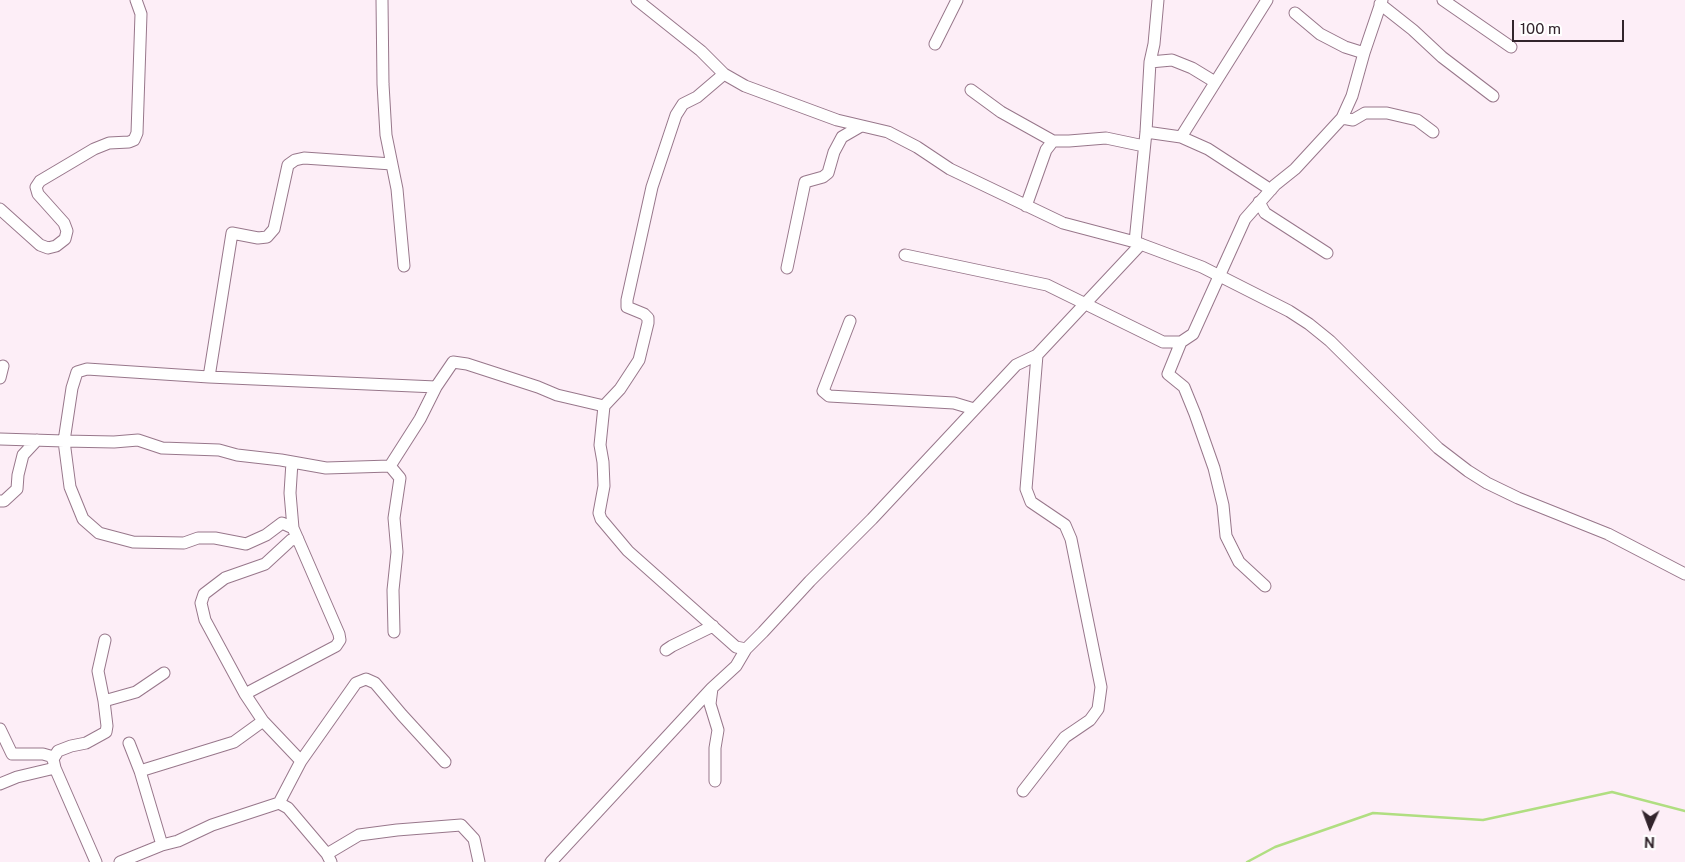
<!DOCTYPE html>
<style>
body{margin:0}
#map{position:relative;width:1685px;height:862px;overflow:hidden;background:#fdeef7;font-family:"Public Sans",sans-serif}
canvas{display:block}
.north{position:absolute;left:1625px;top:802px;width:50px;height:50px;-webkit-text-stroke:4px #fff;paint-order:stroke;rotate:182deg;font-size:14px;font-weight:700;line-height:20px;text-align:center;color:#32242c}
.north::after{content:'';display:block;margin:auto;width:18px;height:22px;background:#32242c;clip-path:polygon(50% 0,100% 100%,50% 72%,0 100%)}
.scale{position:absolute;left:1512px;top:20px;width:112px;height:22px;box-sizing:border-box;border:2px solid #32242c;border-top:0;padding-left:6px;font-size:15px;line-height:18px;white-space:nowrap;color:#32242c;-webkit-text-stroke:4px #fff;paint-order:stroke}
</style>
<div id="map">
<canvas width="1685" height="862"></canvas>
<div class="north">N</div>
<div class="scale">100 m</div>
</div>
<script>
const ctx = document.querySelector('canvas').getContext('2d');
ctx.lineJoin = 'round';
function toPath(rows) {
  const path = new Path2D();
  for (const r of rows) {
    path.moveTo(r[0], r[1]);
    for (let i = 2; i < r.length; i += 2) path.lineTo(r[i], r[i + 1]);
  }
  return path;
}
function trace(path, color, width, dash) {
  ctx.strokeStyle = color;
  ctx.lineWidth = width;
  ctx.lineCap = dash ? 'butt' : 'round';
  ctx.setLineDash(dash || []);
  ctx.stroke(path);
}
trace(toPath([
 [1247,862,1275,847,1373,813,1483,820,1612,792,1685,811]
]), '#b0de81', 2.5);
const minor = toPath([
 [382,0,383,84,386,135,397,189,404,266],
 [637,0,701,51,724,74,745,86,837,120,888,132,917,147,950,169,1063,223,1135,242,1202,267,1289,311,1309,324,1330,341,1438,448,1468,471,1487,483,1518,498,1608,534,1685,574],
 [1443,0,1511,47],
 [1380,4,1413,30,1442,57,1493,96],
 [1295,13,1320,34,1345,47,1364,53],
 [935,44,957,0],
 [1150,62,1172,60,1192,68,1215,82],
 [724,74,697,97,683,104,676,115,652,187,627,300,627,307,644,314,648,318,648,323,639,360,620,389,604,406,600,445,603,462,604,486,599,513,601,519,628,551,736,647,746,649,763,632,810,581,872,519,1016,365,1037,355,1141,244],
 [971,90,1001,112,1053,141],
 [1342,118,1353,120,1365,113,1387,113,1417,120,1433,132],
 [1146,132,1181,137,1208,149,1271,190],
 [1181,137,1267,0],
 [1259,202,1265,213,1327,253],
 [1026,206,1046,150,1053,141,1069,141,1106,138,1144,146],
 [0,209,40,245,48,248,56,246,65,239,67,231,64,223,38,194,36,187,40,181,94,149,109,143,129,142,134,140,137,133,141,14,136,0],
 [1135,242,1146,132,1150,62,1154,44,1158,0],
 [905,255,1047,285,1163,342,1181,342,1193,334,1245,219,1275,185,1295,169,1342,118,1352,96,1364,53,1382,0],
 [787,268,805,182,823,177,828,173,834,152,842,137,861,126],
 [850,321,823,391,829,396,954,403,974,409],
 [1181,342,1168,374,1184,387,1195,414,1214,468,1223,505,1226,536,1239,562,1265,586],
 [209,377,232,233,258,238,267,237,274,229,288,165,295,160,304,158,392,164],
 [0,378,3,366],
 [0,439,64,441,72,388,77,372,87,369,209,377,436,387],
 [292,462,290,493,293,528],
 [390,466,420,419,436,387,453,362,467,364,538,387,557,395,604,406],
 [390,466,400,478,394,518,397,552,393,590,394,632],
 [0,501,4,501,17,489,18,475,23,455,37,440],
 [298,539,291,540,265,564,225,578,204,594,201,603,205,620,245,694,263,721,301,761],
 [666,650,672,646,713,626],
 [712,688,710,704,718,730,715,748,715,781],
 [245,694,336,646,340,640,339,634,293,528,282,523,266,535,246,544,215,538,198,538,184,543,133,542,99,533,83,519,70,487,64,441,114,442,138,440,162,448,219,450,237,455,281,460,326,468,390,466],
 [104,701,136,692,164,673],
 [0,729,12,754,43,754,50,756,53,759,55,768,96,862],
 [129,743,140,771,162,845],
 [53,759,58,751,71,746,86,743,106,732,107,726,104,701,98,671,105,640],
 [140,771,234,742,263,721],
 [0,784,17,777,55,768],
 [1023,791,1065,737,1090,720,1098,709,1101,687,1071,539,1065,525,1031,502,1026,489,1037,355],
 [279,803,288,808,327,854,331,862],
 [327,854,359,835,397,830,461,825,474,839,479,862],
 [120,862,162,845,178,841,212,825,279,803,301,761,356,683,366,679,375,683,402,715,445,762],
 [551,862,712,688,736,666,746,649]
]);
trace(minor, '#98778b', 13);
trace(minor, '#fff', 11);
</script>
